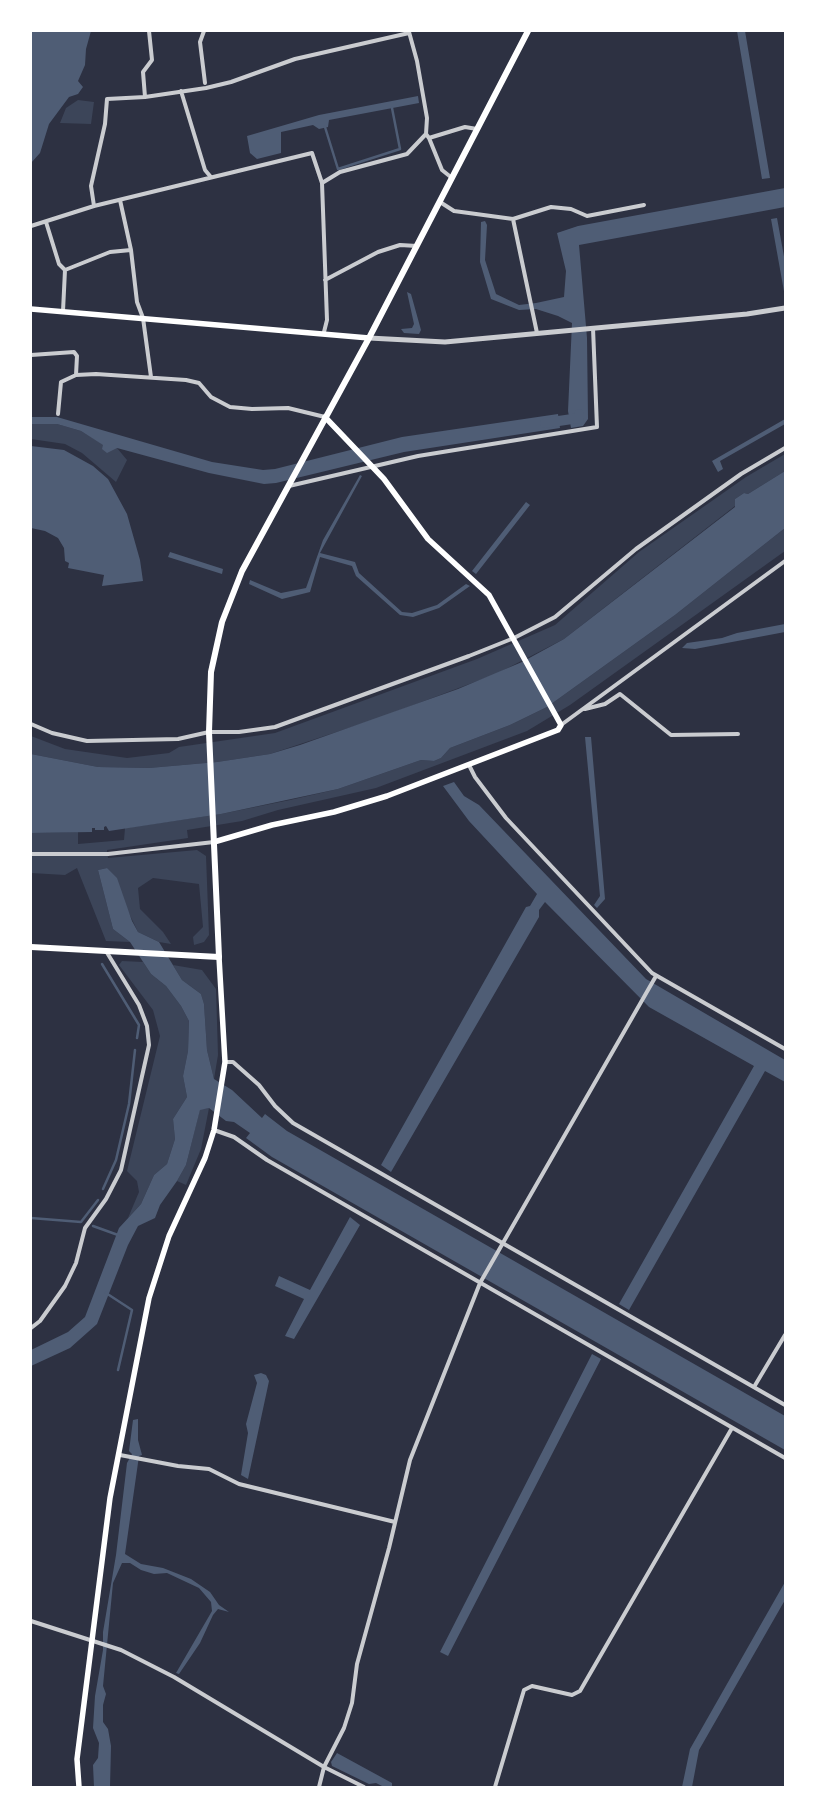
<!DOCTYPE html>
<style>
body{margin:0}
#map{position:relative;width:816px;height:1818px;overflow:hidden;background:#2d3142;font-family:Poppins,sans-serif}
canvas{display:block}
.frame{position:absolute;inset:0;border:32px solid #fff;pointer-events:none}
</style>
<div id="map">
<canvas width="816" height="1818"></canvas>
<div class="frame"></div>
</div>
<script>
const ctx = document.querySelector('canvas').getContext('2d');
ctx.lineJoin = 'round';
function paint(path, color) {
  ctx.fillStyle = color;
  ctx.fill(path, 'evenodd');
}
function toPath(rows) {
  const path = new Path2D();
  for (const r of rows) {
    path.moveTo(r[0], r[1]);
    for (let i = 2; i < r.length; i += 2) path.lineTo(r[i], r[i + 1]);
  }
  return path;
}
function trace(path, color, width, dash) {
  ctx.strokeStyle = color;
  ctx.lineWidth = width;
  ctx.lineCap = dash ? 'butt' : 'round';
  ctx.setLineDash(dash || []);
  ctx.stroke(path);
}
paint(toPath([
 [78,100,94,102,91,124,60,123,66,108],
 [31,424,57,424,81,431,104,445,117,448,127,460,116,482,82,453,65,444,31,439],
 [785,454,785,471,748,494,744,493,735,499,735,506,564,639,496,674,379,718,270,754,217,762,149,768,98,767,31,754,31,736,65,749,127,758,169,753,179,747,275,733,477,659,555,625,639,552,746,477],
 [785,528,785,551,570,705,527,731,376,788,278,810,242,821,187,830,188,838,107,850,108,858,197,850,206,856,209,935,204,942,194,945,193,937,203,927,199,884,153,878,138,888,140,909,163,932,171,944,159,942,138,932,107,868,98,870,113,929,130,942,106,941,77,868,65,875,31,873,31,833,78,832,78,844,124,840,125,828,221,814,290,800,338,789,421,760,434,761,441,758,450,748,510,725,547,707,675,615],
 [122,961,143,962,151,974,166,986,181,1006,189,1021,188,1051,183,1076,187,1097,173,1119,175,1139,167,1164,154,1175,141,1204,128,1218,139,1192,137,1181,127,1171,160,1036,153,1010,119,965],
 [173,965,202,970,216,989,218,1055,214,1079,207,1050,204,1004,201,994,182,980],
 [209,1108,201,1149,186,1185,177,1181,186,1165,200,1109]
]), '#3c4559');
paint(toPath([
 [31,31,91,31,86,49,85,65,78,81,83,87,78,94,69,97,49,124,40,153,31,163],
 [737,31,745,31,770,178,762,179],
 [418,96,419,103,329,120,328,127,319,129,313,125,281,132,281,153,257,159,250,153,247,136,319,115],
 [785,188,785,207,579,245,587,338,588,419,583,426,571,428,568,411,572,323,558,316,536,309,519,310,491,299,480,262,481,222,485,221,487,225,485,260,496,294,519,305,536,303,564,297,566,271,557,233,578,226],
 [777,218,785,262,785,297,771,219],
 [407,292,411,294,421,330,419,334,404,333,401,329,412,328,414,324],
 [558,414,560,428,404,452,276,483,264,484,209,473,117,448,107,453,102,449,103,445,81,431,57,424,31,424,31,417,57,417,212,462,263,470,275,469,402,437],
 [785,419,785,424,720,461,723,469,718,472,712,461],
 [31,446,64,450,93,466,108,479,127,514,140,560,143,581,102,586,104,575,68,568,69,563,65,561,64,548,58,538,45,531,31,528],
 [785,471,785,528,675,615,547,707,510,725,450,748,441,758,434,761,421,760,338,789,221,814,109,831,106,826,104,827,104,830,95,830,95,828,92,828,92,832,31,833,31,754,98,767,149,768,217,762,270,754,300,745,458,689,522,662,564,639,735,507,735,499,744,493,748,494],
 [360,475,362,476,320,553,355,562,359,573,402,612,412,613,437,605,466,584,470,586,439,608,413,617,400,615,356,576,352,566,320,557,310,592,282,599,249,584,250,580,281,593,306,588,323,540],
 [526,502,530,505,476,574,472,571],
 [170,552,223,569,222,574,168,557],
 [785,624,785,632,695,649,682,648,687,643,722,638,737,633],
 [585,737,591,737,605,899,597,908,594,905,600,896],
 [454,782,464,796,479,805,646,979,785,1060,785,1082,765,1071,629,1310,619,1304,754,1066,649,1007,545,902,539,910,539,917,391,1172,381,1165,526,907,530,906,537,894,469,821,443,786],
 [107,868,117,878,132,921,138,932,159,942,182,980,201,994,204,1004,207,1050,214,1079,232,1090,262,1118,265,1114,287,1131,785,1416,785,1450,272,1157,246,1138,250,1133,234,1122,226,1121,209,1108,200,1110,186,1165,177,1181,160,1205,155,1218,138,1226,128,1245,97,1324,70,1348,31,1366,31,1350,68,1332,85,1317,119,1228,141,1204,154,1175,167,1164,175,1139,173,1119,187,1097,183,1076,188,1051,189,1021,181,1006,166,986,151,974,130,942,113,929,98,870],
 [350,1217,360,1225,294,1339,285,1336,304,1299,275,1286,279,1276,310,1290],
 [592,1354,601,1359,448,1656,440,1652],
 [261,1373,266,1375,269,1381,248,1479,241,1475,248,1433,246,1424,257,1383,254,1375],
 [138,1419,138,1440,142,1455,139,1456,125,1554,141,1564,163,1568,191,1579,210,1592,219,1605,229,1612,218,1609,213,1615,200,1643,179,1674,176,1673,212,1611,211,1602,199,1588,167,1573,154,1574,141,1570,130,1563,122,1563,113,1583,103,1686,106,1694,103,1705,103,1722,108,1729,111,1746,110,1787,94,1787,93,1765,98,1758,99,1743,93,1728,95,1696,103,1650,103,1632,116,1555,127,1463,132,1454,129,1451,133,1420],
 [785,1582,785,1600,699,1750,692,1787,682,1787,690,1749],
 [337,1753,392,1783,392,1787,384,1787,376,1783,369,1784,332,1766,331,1762]
]), '#4f5d75');
trace(toPath([
 [325,127,338,169,400,149,392,108],
 [102,964,139,1025,137,1038],
 [103,1189,116,1160,129,1104,135,1050],
 [31,1218,81,1222,98,1200],
 [93,1226,118,1235],
 [106,1293,132,1310,118,1370]
]), '#4f5d75', 2.5);
trace(toPath([
 [545,423,579,418,579,414]
]), '#4f5d75', 10);
trace(toPath([
 [204,31,200,42,205,83],
 [181,91,205,170,210,176],
 [145,97,143,72,152,60,149,31],
 [426,134,429,138,465,127,477,129],
 [429,138,442,170,452,178],
 [322,183,340,172,407,154,426,134,427,118,417,61,409,32],
 [120,200,131,250,137,302,143,318,151,377],
 [440,202,454,211,513,219,537,333],
 [94,206,91,186,105,124,107,99,145,97,206,88,231,82,295,59,409,33],
 [513,219,551,207,571,209,587,216,644,205],
 [46,222,59,264,65,270,63,311],
 [31,226,94,206,312,153,322,183,327,320,324,332],
 [65,270,110,252,131,250],
 [325,280,378,252,400,245,417,246],
 [31,355,74,352,77,356,76,375],
 [58,414,61,382,76,375,96,374,186,380,199,383,211,397,230,407,252,409,288,408,325,417],
 [289,486,418,456,597,427,593,328],
 [585,709,605,704,620,694,671,735,738,734],
 [31,724,52,733,87,741,178,739,209,732,239,732,275,727,469,656,514,638,555,617,636,549,741,474,785,448],
 [561,725,785,561],
 [469,765,475,777,506,818,652,973,785,1049],
 [31,854,108,854,214,842],
 [225,1062,233,1062,259,1085,275,1106,293,1123,785,1405],
 [214,1130,234,1137,267,1160,785,1458],
 [31,1328,40,1321,65,1286,76,1263,85,1228,106,1199,121,1170,149,1045,147,1026,139,1005,106,951],
 [754,1387,785,1335],
 [120,1455,178,1466,209,1469,239,1484,395,1522],
 [31,1621,121,1650,174,1677,324,1767,364,1787],
 [319,1787,324,1767,344,1728,352,1703,357,1664,389,1548,410,1460,480,1283,656,976],
 [495,1787,524,1690,532,1686,572,1695,580,1691,732,1428]
]), '#caccd0', 4);
trace(toPath([
 [369,338,445,342,747,314,785,308]
]), '#caccd0', 5);
trace(toPath([
 [31,309,369,338],
 [214,842,272,825,334,812,387,796,558,730,561,725,489,595,428,539,384,479,325,417],
 [79,1787,77,1759,110,1498,149,1298,169,1236,205,1158,214,1130,225,1062,219,957]
]), '#fff', 5.5);
trace(toPath([
 [31,947,219,957,209,732,211,672,222,622,242,571,369,338,528,31]
]), '#fff', 6);
</script>
